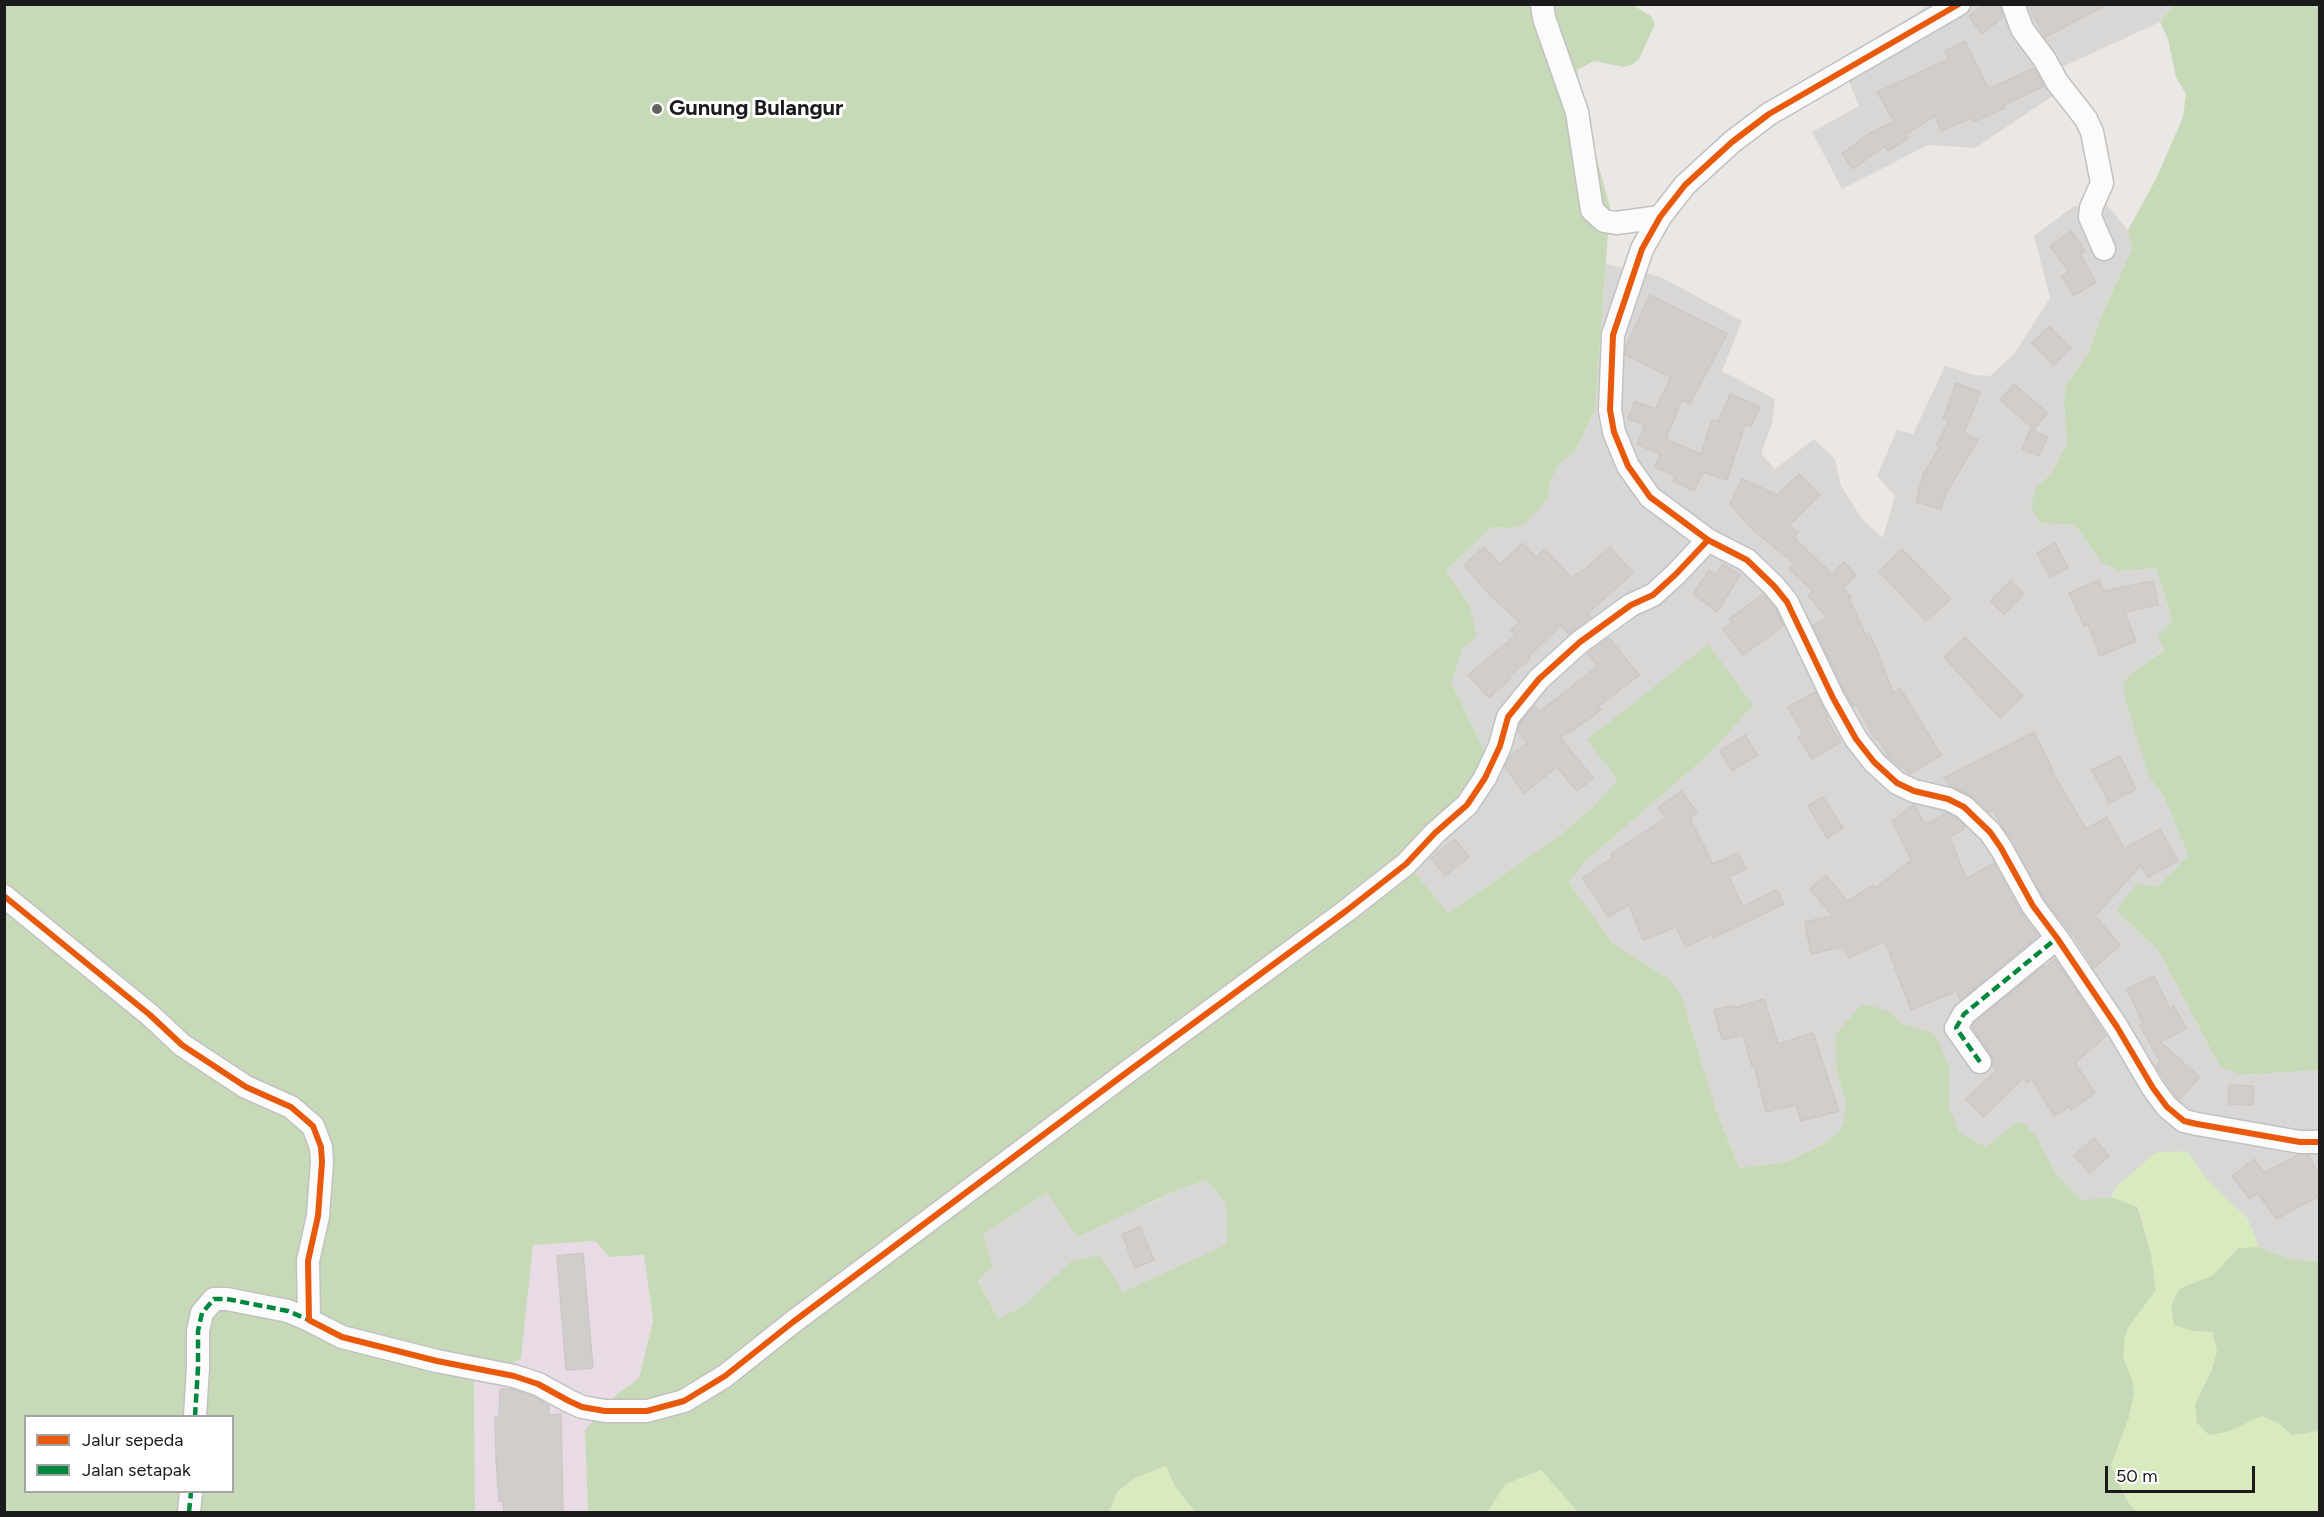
<!DOCTYPE html>
<style>
body{margin:0}
#map{position:relative;width:2324px;height:1517px;overflow:hidden;background:#eae7e4;font-family:Figtree,sans-serif}
canvas{display:block}
.frame{position:absolute;inset:0;border:6px solid #1b1b1b;pointer-events:none}
.legend{position:absolute;left:24px;top:1415px;width:210px;height:78px;box-sizing:border-box;background:#fff;border:2px solid #a4a4a4;margin:0;padding:8px 10px;list-style:none;font-size:18px;color:#1b1b1b}
.legend li{display:flex;align-items:center;gap:12px;height:30px}
.legend b{width:30px;border:2px solid #a4a4a4}
.scale{position:absolute;left:2105px;top:1466px;width:150px;height:27px;box-sizing:border-box;border:3px solid #1b1b1b;border-top:0;padding-left:8px;font-size:18px;line-height:21px;white-space:nowrap;color:#1b1b1b;-webkit-text-stroke:4px #fff;paint-order:stroke}
</style>
<div id="map">
<canvas width="2324" height="1517"></canvas>
<div class="frame"></div>
<ul class="legend">
<li><b style="height:8px;background:#e8590c"></b>Jalur sepeda</li>
<li><b style="height:8px;background:#00873e"></b>Jalan setapak</li>
</ul>
<div class="scale">50 m</div>
</div>
<script>
const ctx = document.querySelector('canvas').getContext('2d');
ctx.lineJoin = 'round';
function paint(path, color) {
  ctx.fillStyle = color;
  ctx.fill(path, 'evenodd');
}
function toPath(rows) {
  const path = new Path2D();
  for (const r of rows) {
    path.moveTo(r[0], r[1]);
    for (let i = 2; i < r.length; i += 2) path.lineTo(r[i], r[i + 1]);
  }
  return path;
}
function trace(path, color, width, dash) {
  ctx.strokeStyle = color;
  ctx.lineWidth = width;
  ctx.lineCap = dash ? 'butt' : 'round';
  ctx.setLineDash(dash || []);
  ctx.stroke(path);
}
function label(font, color, halo, rows, align = 'center') {
  ctx.font = font + ' Figtree,sans-serif';
  ctx.lineWidth = 6;
  ctx.setLineDash([]);
  ctx.textBaseline = 'middle';
  ctx.strokeStyle = halo;
  ctx.fillStyle = color;
  for (const [text, x, y, turn = 0] of rows) {
    ctx.save();
    ctx.translate(x, y);
    ctx.rotate((+turn || 0) * Math.PI / 180);
    ctx.textAlign = isNaN(turn) ? turn : align;
    if (halo) ctx.strokeText(text, 0, 0);
    ctx.fillText(text, 0, 0);
    ctx.restore();
  }
}
paint(toPath([
 [1927,5,2178,5,2172,7,2160,22,2062,67,2072,83,1975,148,1928,145,1842,189,1812,132,1859,106,1839,59,1916,14],
 [2107,205,2128,230,2132,248,2100,319,2088,354,2066,385,2064,403,2067,443,2051,474,2037,486,2039,523,2075,525,2102,563,2119,571,2156,568,2172,622,2164,649,2130,675,2148,775,2165,799,2188,856,2157,887,2117,911,2158,950,2220,1067,2241,1075,2319,1070,2319,1261,2293,1260,2259,1247,2247,1218,2205,1178,2187,1151,2118,1185,2111,1197,2081,1200,2056,1174,2038,1139,2015,1123,1986,1147,1958,1132,1949,1106,1950,1069,1930,1032,1902,1024,1889,1012,1837,1073,1846,1103,1843,1123,1839,1132,1824,1144,1787,1162,1739,1168,1716,1110,1682,997,1671,980,1613,944,1569,882,1587,860,1708,755,1588,741,1619,780,1593,807,1558,837,1448,913,1399,853,1445,813,1487,756,1451,682,1463,647,1469,604,1446,571,1491,527,1509,528,1525,524,1548,497,1551,479,1560,463,1575,451,1595,410,1606,264,1661,277,1742,321,1722,371,1775,399,1772,423,1761,454,1775,469,1814,439,1835,459,1841,486,1862,519,1883,538,1895,496,1877,476,1897,430,1913,434,1945,366,1974,375,1990,376,2014,354,2050,298,2034,236,2074,206],
 [1206,1180,1226,1203,1228,1244,1123,1292,1070,1262,1024,1305,998,1319,978,1279,993,1267,983,1234,1047,1193,1148,1205,1173,1192]
]), '#d9d7d5');
paint(toPath([
 [595,1241,609,1257,644,1255,653,1321,639,1378,615,1396,585,1430,588,1512,475,1512,474,1379,521,1359,533,1245]
]), '#e8dbe5');
paint(toPath([
 [2187,1151,2205,1178,2247,1218,2259,1247,2238,1248,2213,1275,2179,1289,2193,1331,2212,1332,2217,1351,2212,1369,2195,1404,2227,1432,2262,1416,2279,1423,2292,1435,2319,1431,2319,1512,2136,1512,2126,1499,2111,1465,2129,1417,2134,1393,2133,1383,2123,1356,2125,1337,2128,1328,2156,1290,2151,1254,2139,1207,2111,1197,2118,1185,2155,1153],
 [1166,1466,1174,1485,1195,1512,1109,1512,1118,1491,1135,1478],
 [1541,1470,1578,1512,1487,1512,1506,1484]
]), '#d9eabf');
paint(toPath([
 [1631,4,1651,16,1655,24,1639,59,1632,65,1623,67,1594,61,1577,70,1585,117,1610,207,1595,410,1575,451,1560,463,1551,479,1548,497,1537,511,1525,524,1509,528,1491,527,1446,571,1469,604,1477,636,1463,648,1451,682,1487,756,1445,813,1399,853,1448,913,1558,837,1593,807,1618,780,1587,740,1708,644,1753,705,1708,755,1587,860,1569,882,1613,944,1671,980,1682,997,1716,1110,1739,1168,1787,1162,1824,1144,1839,1131,1843,1123,1846,1103,1837,1073,1835,1035,1861,1005,1872,1006,1889,1012,1902,1024,1930,1032,1937,1038,1950,1069,1949,1106,1959,1132,1986,1147,2016,1122,2025,1124,2038,1139,2056,1174,2081,1200,2111,1197,2138,1207,2151,1254,2156,1290,2128,1328,2125,1337,2123,1356,2133,1383,2134,1393,2129,1417,2111,1465,2126,1499,2136,1512,1578,1512,1541,1470,1506,1484,1487,1512,1195,1512,1174,1485,1166,1466,1135,1478,1118,1491,1109,1512,588,1512,585,1430,615,1396,639,1378,653,1321,644,1255,609,1257,595,1241,533,1245,521,1359,474,1380,475,1512,5,1512,5,5],
 [1206,1180,1226,1203,1227,1244,1123,1292,1100,1255,1070,1262,1024,1305,998,1319,978,1280,993,1267,983,1234,1047,1193,1077,1237,1173,1192],
 [26,1416,232,1416,232,1492,26,1492],
 [2178,5,2319,5,2319,1070,2241,1075,2220,1067,2158,950,2117,911,2137,883,2157,887,2188,856,2165,799,2148,775,2123,691,2125,682,2130,675,2164,650,2157,636,2172,621,2156,568,2119,571,2102,563,2075,525,2039,523,2031,505,2037,486,2051,474,2067,443,2064,403,2066,385,2088,354,2100,319,2132,248,2128,230,2156,179,2183,117,2186,94,2176,77,2168,39,2160,22,2172,7],
 [2259,1247,2293,1260,2319,1261,2319,1431,2292,1435,2278,1423,2262,1416,2227,1432,2209,1435,2197,1423,2195,1404,2212,1369,2217,1351,2212,1332,2193,1331,2174,1325,2171,1306,2179,1289,2213,1275,2238,1248]
]), '#c6dab7');
const building = toPath([
 [1984,4,2000,4,2003,17,1982,34,1969,16,1984,4],
 [2028,4,2108,4,2045,37,2028,4],
 [1965,41,1989,89,2034,68,2044,86,2004,105,2005,108,1973,122,1971,118,1941,131,1935,116,1906,134,1908,138,1888,151,1885,146,1853,169,1842,154,1867,135,1894,121,1877,92,1949,59,1945,51,1965,41],
 [2071,231,2085,251,2080,254,2096,282,2074,296,2062,276,2069,272,2050,246,2071,231],
 [1650,295,1727,334,1690,404,1682,400,1666,439,1701,454,1712,420,1718,422,1730,394,1760,407,1751,427,1745,424,1727,480,1703,472,1694,491,1673,481,1676,476,1655,467,1660,454,1637,444,1645,425,1628,419,1635,401,1655,409,1671,377,1626,355,1626,346,1650,295],
 [2049,326,2071,348,2054,365,2032,343,2049,326],
 [1956,383,1980,392,1964,433,1978,440,1945,495,1941,509,1916,502,1923,475,1940,447,1936,445,1949,421,1943,419,1956,383],
 [2014,384,2048,413,2034,429,2000,400,2014,384],
 [2030,429,2048,437,2039,456,2022,449,2030,429],
 [1799,474,1820,495,1789,525,1798,532,1794,538,1832,574,1844,562,1856,575,1843,588,1851,597,1849,599,1866,635,1869,633,1877,650,1893,693,1900,688,1941,755,1910,774,1889,757,1877,738,1875,739,1857,705,1853,706,1845,692,1813,625,1827,618,1808,595,1813,591,1789,569,1794,563,1753,530,1730,504,1742,479,1777,495,1799,474],
 [1523,543,1536,557,1545,549,1572,578,1578,573,1579,574,1610,547,1633,573,1588,613,1591,617,1569,634,1561,625,1528,657,1530,659,1509,676,1511,678,1489,698,1468,675,1516,635,1511,630,1519,622,1488,593,1464,565,1484,547,1500,564,1523,543],
 [2055,543,2068,567,2050,577,2037,553,2055,543],
 [1902,549,1951,599,1926,621,1879,571,1902,549],
 [1723,564,1740,575,1717,612,1693,594,1709,570,1716,575,1723,564],
 [2011,580,2024,594,2004,614,1990,601,2011,580],
 [2099,580,2104,591,2153,581,2158,605,2125,612,2136,641,2100,656,2088,624,2084,626,2069,593,2099,580],
 [1763,594,1776,609,1783,626,1743,655,1723,629,1733,622,1729,619,1763,594],
 [1965,637,2023,696,2000,718,1944,657,1965,637],
 [1609,638,1639,675,1598,707,1601,710,1575,729,1560,737,1593,778,1577,791,1557,767,1524,793,1505,767,1510,756,1527,743,1518,732,1520,723,1535,706,1539,712,1598,666,1587,654,1609,638],
 [1815,692,1828,717,1826,718,1841,742,1812,759,1798,737,1803,734,1788,707,1815,692],
 [2034,732,2053,770,2051,770,2086,829,2107,817,2124,849,2160,829,2178,861,2148,877,2141,865,2095,916,2120,945,2094,968,2077,940,2044,899,1993,810,1989,812,1970,795,1948,785,1944,778,2034,732],
 [1745,735,1757,755,1732,771,1720,751,1745,735],
 [2120,756,2136,789,2109,803,2092,770,2120,756],
 [1681,791,1697,812,1690,818,1713,864,1738,853,1746,869,1729,877,1743,907,1777,890,1784,904,1713,938,1712,934,1686,947,1676,927,1643,940,1629,905,1608,917,1596,897,1582,878,1613,857,1611,854,1666,818,1658,808,1681,791],
 [1823,797,1843,828,1827,838,1808,806,1823,797],
 [1913,805,1915,805,1925,825,1947,813,1956,818,1965,826,1964,829,1950,837,1966,879,1994,863,2021,913,2038,936,1960,1000,1957,991,1911,1010,1885,941,1849,958,1843,947,1811,954,1805,922,1833,916,1810,889,1826,875,1847,901,1874,885,1875,888,1911,860,1892,821,1913,805],
 [1455,839,1469,857,1445,876,1431,858,1455,839],
 [2055,959,2106,1036,2075,1063,2095,1093,2071,1110,2069,1107,2054,1116,2032,1079,2027,1083,2023,1078,1983,1117,1966,1099,1996,1071,1993,1066,1991,1054,1972,1027,1974,1023,2044,966,2045,968,2055,959],
 [2154,976,2170,1009,2174,1006,2186,1028,2160,1042,2200,1077,2179,1100,2156,1066,2160,1061,2140,1026,2143,1024,2127,989,2154,976],
 [1764,999,1778,1044,1813,1033,1839,1111,1801,1121,1796,1105,1766,1112,1754,1066,1752,1066,1743,1035,1722,1040,1714,1010,1734,1005,1735,1008,1764,999],
 [2229,1085,2254,1086,2253,1105,2228,1104,2229,1085],
 [2094,1138,2109,1156,2090,1173,2074,1155,2094,1138],
 [2298,1155,2309,1155,2319,1175,2319,1196,2276,1219,2258,1193,2250,1199,2232,1176,2254,1159,2264,1173,2298,1155],
 [1140,1227,1154,1260,1135,1268,1122,1234,1140,1227],
 [583,1253,593,1368,566,1370,557,1256,583,1253],
 [500,1389,511,1389,533,1396,549,1406,549,1415,561,1414,563,1512,504,1512,503,1501,499,1501,496,1458,495,1417,499,1417,500,1389]
]);
paint(building, '#d1cdca');
trace(building, '#cdc8c5', 1.5);
const minor = toPath([
 [1542,4,1544,18,1577,112,1592,210,1604,221,1616,223,1660,217],
 [1959,4,1769,114,1732,142,1685,185,1660,217,1642,249,1613,335,1610,410,1614,432,1628,466,1650,497,1708,540,1747,560,1774,586,1787,602,1833,698,1856,739,1874,762,1897,783,1914,791,1948,799,1964,807,1990,832,2001,848,2033,906,2057,938,2117,1027,2153,1088,2167,1107,2184,1121,2197,1124,2300,1142,2320,1142],
 [2013,4,2022,29,2045,60,2057,82,2086,119,2092,132,2102,183,2091,208,2090,217,2104,249],
 [4,896,150,1015,182,1045,246,1087,291,1107,313,1126,321,1147,322,1162,318,1216,308,1261,309,1320,342,1337,437,1361,514,1376,538,1384,569,1401,582,1407,605,1411,647,1411,684,1401,725,1376,793,1322,1126,1073,1346,911,1406,864,1435,833,1467,805,1485,778,1500,746,1508,717,1539,679,1580,642,1631,605,1653,595,1676,574,1708,540],
 [1980,1062,1956,1028,1964,1014,2057,938],
 [195,1416,198,1368,198,1331,202,1313,214,1299,227,1299,288,1311,309,1320],
 [189,1512,191,1492]
]);
trace(minor, '#c2c1c0', 25);
trace(minor, '#fcfbfb', 22);
trace(toPath([
 [1980,1062,1956,1028,1964,1014,2057,938,2060,941],
 [195,1416,198,1368,198,1331,202,1313,214,1299,227,1299,288,1311,309,1320],
 [189,1512,191,1492]
]), '#00873e', 4.5, [9, 4.5]);
trace(toPath([
 [1959,4,1769,114,1732,142,1685,185,1660,217,1642,249,1613,335,1610,410,1614,432,1628,466,1650,497,1708,540,1747,560,1774,586,1787,602,1833,698,1856,739,1874,762,1897,783,1914,791,1948,799,1964,807,1990,832,2001,848,2033,906,2057,938,2117,1027,2153,1088,2167,1107,2184,1121,2197,1124,2300,1142,2320,1142],
 [4,896,150,1015,182,1045,246,1087,291,1107,313,1126,321,1147,322,1162,318,1216,308,1261,309,1320,342,1337,437,1361,514,1376,538,1384,569,1401,582,1407,605,1411,647,1411,684,1401,725,1376,793,1322,1126,1073,1346,911,1406,864,1435,833,1467,805,1485,778,1500,746,1508,717,1539,679,1580,642,1631,605,1653,595,1676,574,1708,540]
]), '#e8590c', 6);
for (const [x, y, r, color] of [
 [657,109,6,"#636261"]
]) {
  const dot = new Path2D();
  dot.arc(x, y, r, 0, 2 * Math.PI);
  ctx.fillStyle = color;
  ctx.fill(dot);
  trace(dot, '#fff', 2);
}
label('bold 22px', '#1b1b1b', '#fff', [
 ["Gunung Bulangur",669,109]
], 'left');
</script>
